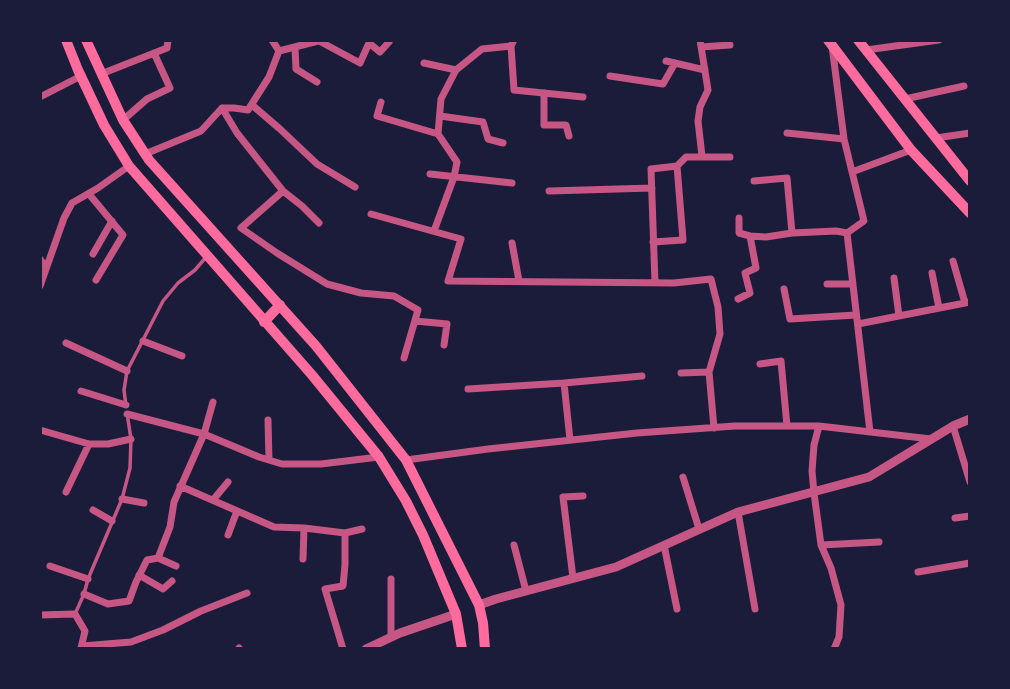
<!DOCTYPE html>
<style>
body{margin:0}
#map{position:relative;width:1010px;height:689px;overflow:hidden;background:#1b1b3a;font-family:Roboto,sans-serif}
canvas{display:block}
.frame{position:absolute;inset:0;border:42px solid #1b1b3a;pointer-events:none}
</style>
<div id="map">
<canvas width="1010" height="689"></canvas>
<div class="frame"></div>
</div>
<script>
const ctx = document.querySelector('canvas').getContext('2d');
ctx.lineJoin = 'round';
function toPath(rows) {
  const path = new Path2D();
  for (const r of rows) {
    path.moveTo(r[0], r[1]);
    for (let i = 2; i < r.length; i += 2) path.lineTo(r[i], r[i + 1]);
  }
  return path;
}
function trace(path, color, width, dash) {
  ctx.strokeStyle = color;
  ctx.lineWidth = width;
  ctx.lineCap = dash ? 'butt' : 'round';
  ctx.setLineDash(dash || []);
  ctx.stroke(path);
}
trace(toPath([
 [126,406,124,390,127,371,163,301,178,283,195,270,207,256],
 [75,614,84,594,88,579,122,499,130,468,131,439,127,413]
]), '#c65784', 3.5);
trace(toPath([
 [272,40,279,51],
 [514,40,511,46,514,90,583,97],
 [700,40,708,90,700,107,698,121,702,156],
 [321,42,360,63,369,43,380,52,389,42],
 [832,46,844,139,864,221,847,233,870,432],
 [701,47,730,45],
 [295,48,296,69,317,82],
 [866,50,939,40],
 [666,61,705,70],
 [424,63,456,70],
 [101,74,167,48,168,40],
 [610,76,663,84,675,63],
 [544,93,544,125,566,125,569,136],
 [40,97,81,76],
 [905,99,964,86],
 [381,102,377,116,438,134],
 [252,105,280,129,317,164,355,187],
 [222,108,237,133,283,191,302,206,319,223],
 [440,116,483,122,488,139,503,143],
 [123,120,147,99,170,88,154,53],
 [787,133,844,139],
 [936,138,970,133],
 [145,154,201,131,222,108,234,108,248,110,269,77,279,51,322,40],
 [852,172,911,150],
 [430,174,512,183],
 [754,181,787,178,792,233],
 [283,191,241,228,277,253,327,284,361,293,394,296,418,310,404,358],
 [549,191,652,188],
 [89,194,123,235,96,280],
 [371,214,461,239,448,281,674,283,711,279,718,307,720,334,709,372,714,428],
 [739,218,739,233,750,236,766,237,792,233,836,231,847,233],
 [434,231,454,177,457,162,438,134,441,99,456,70,482,49,511,46],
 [653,242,683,240,677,166],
 [512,243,519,281],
 [93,254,112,221],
 [40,259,46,268],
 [953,261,965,303],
 [932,273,939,308],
 [894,278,899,316],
 [655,283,651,169,677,166,686,157,730,157],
 [827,284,853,284],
 [40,286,64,218,72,203,98,188,129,166],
 [784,289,790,319,856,315],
 [738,299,750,293,745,273,756,268,750,236],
 [415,321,447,324,444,345],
 [858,324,970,302],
 [143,341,182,356],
 [66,343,127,371],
 [760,364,781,361,787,426],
 [681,373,709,372],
 [564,383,570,440],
 [468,389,564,383,642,376],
 [81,391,126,405],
 [127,414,204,434,259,457,282,464,321,464,379,457],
 [268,420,269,460],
 [819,426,814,445,812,471,814,493,821,545,831,568,841,605,839,637,834,649],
 [953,426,970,482],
 [40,430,89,444,108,444,131,439],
 [406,460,488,449,637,433,735,426,819,426,931,439],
 [683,477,699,529],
 [180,486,274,527,304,528,345,533,362,529],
 [66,492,89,444],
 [122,499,144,503],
 [213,500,228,482],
 [93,510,112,521],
 [738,512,755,609],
 [955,518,970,516],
 [228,535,237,511],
 [514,545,526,591],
 [664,545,677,609],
 [821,545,879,542],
 [158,558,176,566],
 [303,559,304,528],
 [50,566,88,579],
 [918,572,970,563],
 [139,575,163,589,172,581],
 [573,578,563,497,583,496],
 [391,579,391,637],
 [84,594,108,604,129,601,136,582,147,560,158,558,170,527,174,502,204,434,213,402],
 [40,615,75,614,85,631,81,648],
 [82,646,131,642,163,630,201,611,247,593],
 [239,648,240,649],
 [343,649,325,589,343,586,345,565,345,533]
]), '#c65784', 7);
trace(toPath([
 [479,605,496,599,616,567,738,512,869,477,953,426,970,419],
 [366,649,400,633,456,614]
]), '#c65784', 9);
trace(toPath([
 [66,40,78,70,104,125,129,166,312,375,379,457,406,501,423,535,456,614,462,649],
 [86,40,123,120,149,160,316,346,406,460,479,605,483,623,485,649],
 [828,40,911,150,970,213],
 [858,40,970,181],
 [264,322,280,305]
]), '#ff6b9d', 10);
</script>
